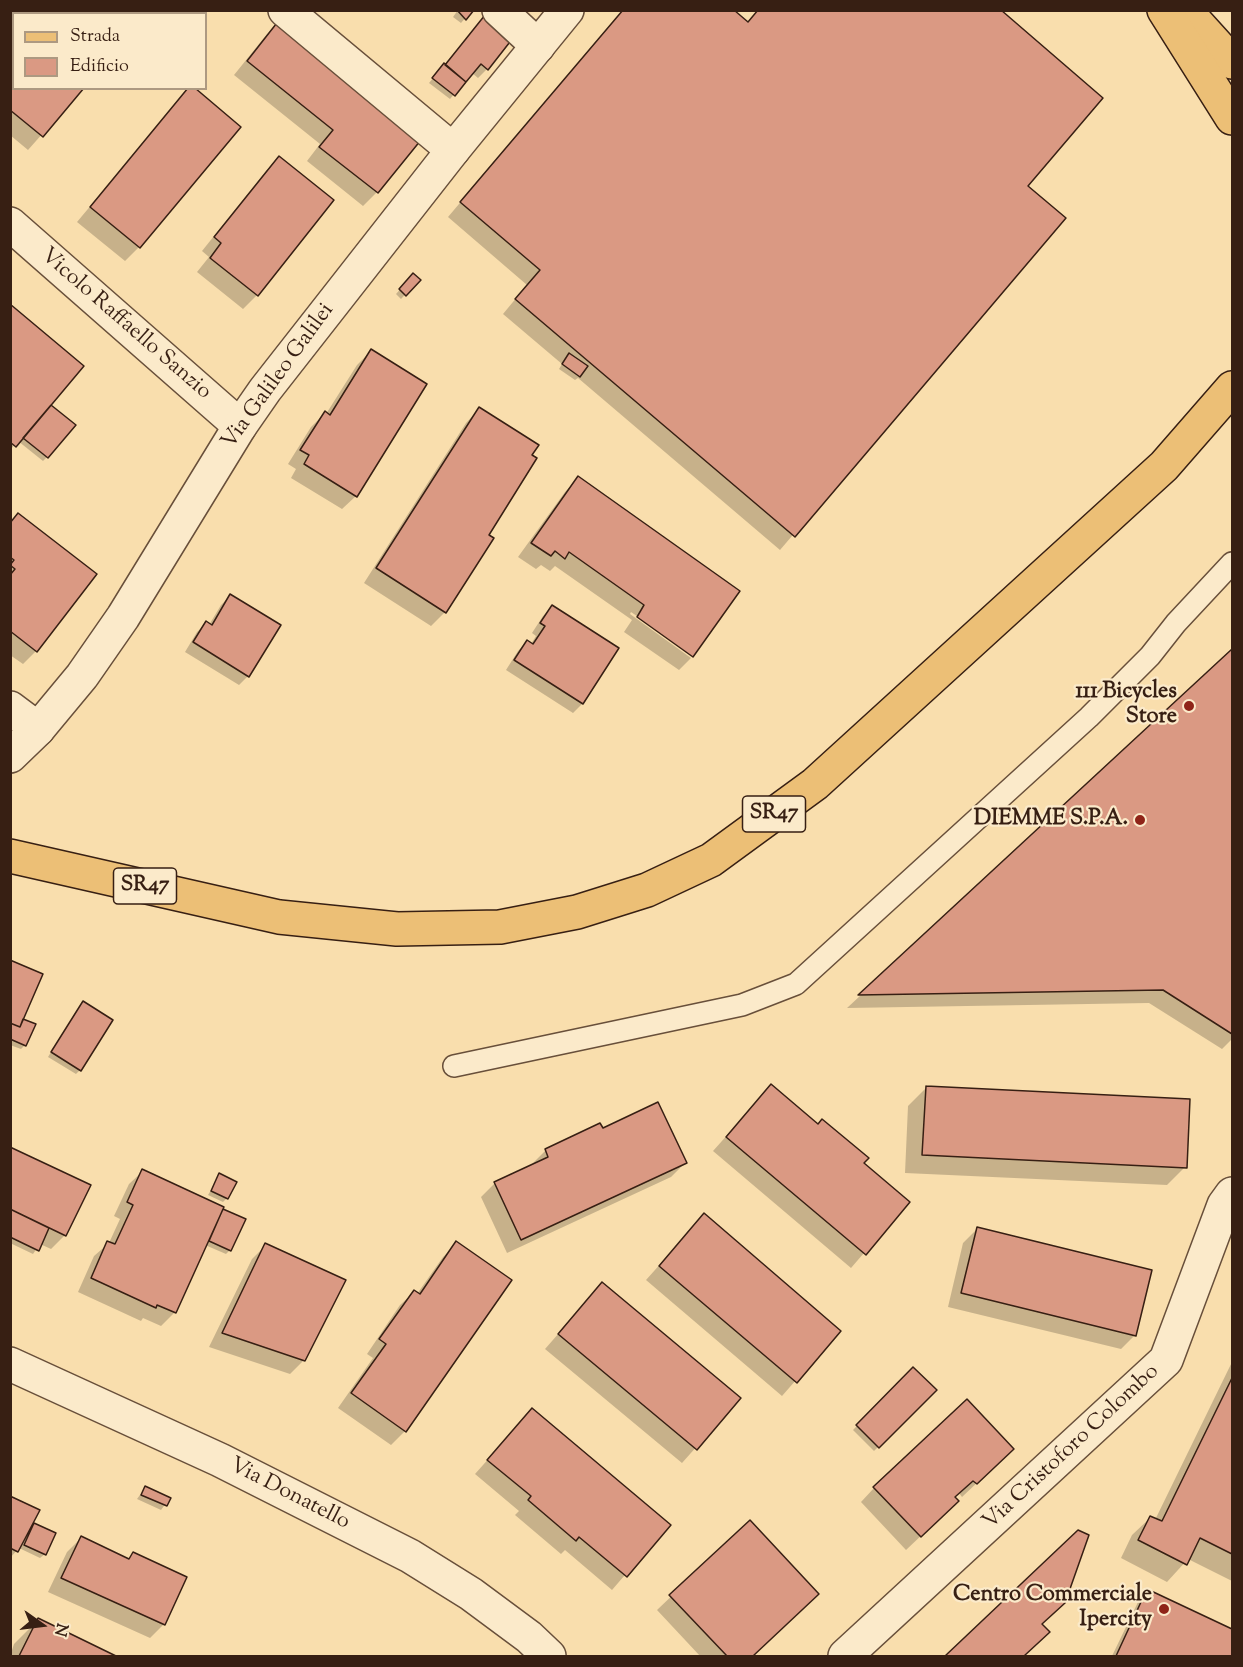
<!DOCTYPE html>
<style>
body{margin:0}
#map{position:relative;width:1243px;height:1667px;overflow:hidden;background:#f9dead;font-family:"Sorts Mill Goudy",serif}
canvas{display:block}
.frame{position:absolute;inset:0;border:12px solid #371f13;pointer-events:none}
.legend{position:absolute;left:12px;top:12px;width:195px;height:78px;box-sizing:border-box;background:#fbeaca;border:2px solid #ad9981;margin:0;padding:8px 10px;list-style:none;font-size:18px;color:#371f13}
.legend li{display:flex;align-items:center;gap:12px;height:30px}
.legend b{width:30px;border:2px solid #ad9981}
.north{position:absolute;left:12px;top:1595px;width:60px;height:60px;-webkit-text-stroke:4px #fbeaca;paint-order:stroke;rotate:104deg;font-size:16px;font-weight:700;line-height:24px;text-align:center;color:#371f13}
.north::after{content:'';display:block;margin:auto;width:21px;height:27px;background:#371f13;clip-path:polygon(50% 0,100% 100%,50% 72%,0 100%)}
</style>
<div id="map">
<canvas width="1243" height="1667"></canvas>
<div class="frame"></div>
<ul class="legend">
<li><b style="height:8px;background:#ecbf76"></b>Strada</li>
<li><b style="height:16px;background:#da9983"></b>Edificio</li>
</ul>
<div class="north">N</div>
</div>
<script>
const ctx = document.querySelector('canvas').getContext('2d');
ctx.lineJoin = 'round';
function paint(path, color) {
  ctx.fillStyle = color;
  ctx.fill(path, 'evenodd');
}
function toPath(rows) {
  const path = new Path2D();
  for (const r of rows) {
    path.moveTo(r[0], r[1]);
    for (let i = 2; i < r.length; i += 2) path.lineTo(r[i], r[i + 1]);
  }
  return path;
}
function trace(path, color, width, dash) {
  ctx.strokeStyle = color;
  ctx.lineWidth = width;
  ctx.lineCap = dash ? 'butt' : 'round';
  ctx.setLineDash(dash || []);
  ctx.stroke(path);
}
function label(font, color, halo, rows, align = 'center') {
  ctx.font = font + ' "Sorts Mill Goudy",serif';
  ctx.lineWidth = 4.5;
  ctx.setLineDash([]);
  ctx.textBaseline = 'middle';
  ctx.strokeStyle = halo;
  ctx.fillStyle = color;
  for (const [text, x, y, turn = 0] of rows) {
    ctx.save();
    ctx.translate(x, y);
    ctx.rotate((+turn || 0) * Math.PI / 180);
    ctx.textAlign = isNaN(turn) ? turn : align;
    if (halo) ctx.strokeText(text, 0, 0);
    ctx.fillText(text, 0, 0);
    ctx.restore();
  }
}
paint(toPath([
 [10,10,14,14,14,88,83,88,28,150,10,135],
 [99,10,148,10,145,14,103,14],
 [458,10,472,10,461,23,453,17],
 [481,10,514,10,487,69,478,78,472,73,450,99,429,83,486,15],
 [623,10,747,23,1026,186,1064,218,780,550,578,378,575,380,559,369,562,364,503,314,527,285,448,217],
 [280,21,377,192,363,206,307,161,320,144,234,75,267,34],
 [189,88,239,127,139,247,125,261,77,222],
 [279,158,257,295,243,309,197,272,209,257,202,251,266,171],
 [413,275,419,280,401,299,396,294],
 [10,306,44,411,47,457,43,461,18,441,10,450],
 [371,351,356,496,342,509,291,478,296,469,288,464,311,427,325,413,326,414,357,365],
 [479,409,487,535,445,612,431,626,364,583,466,423],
 [578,478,738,592,692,657,692,654,631,612,630,614,691,658,679,670,624,632,632,620,555,566,550,571,541,565,536,569,518,557,565,492],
 [10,523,36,651,23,664,10,655],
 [230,596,248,676,239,685,185,652,197,632,206,623,209,625,221,605],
 [552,607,617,648,582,704,573,713,506,670,518,651,527,641,531,644,536,636,532,633,543,616],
 [1232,651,1232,1039,1222,1049,1149,1003,847,1008],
 [10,962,25,1045,21,1049,10,1045],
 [79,1007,80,1070,76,1074,48,1057],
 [771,1086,908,1202,851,1268,713,1151],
 [926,1088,1185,1167,1167,1185,905,1173,908,1106],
 [602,1130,685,1163,671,1177,507,1253,481,1197,495,1183,533,1166,532,1164,546,1150],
 [10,1149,65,1235,51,1249,40,1244,33,1254,10,1243],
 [143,1171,222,1207,230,1250,226,1254,205,1245,175,1312,161,1326,143,1318,141,1321,78,1292,94,1256,109,1243,120,1219,114,1216,129,1184],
 [220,1175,227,1198,223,1202,208,1195],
 [704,1215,839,1331,782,1396,646,1280],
 [977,1229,1135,1335,1121,1349,948,1307,963,1243],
 [457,1243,405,1431,391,1445,338,1408,373,1358,367,1354,400,1305,414,1292,417,1294,443,1257],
 [266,1245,304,1360,290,1374,209,1347,252,1259],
 [602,1284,739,1399,682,1463,545,1349],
 [1232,1362,1232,1581,1188,1559,1167,1582,1121,1558,1132,1535,1150,1518,1155,1520],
 [913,1369,935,1390,874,1451,853,1430],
 [532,1410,668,1525,612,1590,565,1550,561,1554,515,1515,519,1511,475,1474],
 [998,1463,962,1497,959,1493,954,1498,943,1515,906,1550,861,1502,874,1488],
 [145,1488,169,1499,161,1510,137,1499],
 [10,1497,29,1531,34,1525,45,1554,40,1558,19,1548,10,1558],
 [749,1522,803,1608,752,1656,700,1656,657,1610],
 [1079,1532,1040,1624,1048,1632,1023,1656,947,1656],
 [81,1538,128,1559,133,1554,185,1577,163,1625,150,1638,48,1592,67,1552],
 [1148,1591,1232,1630,1232,1656,1112,1656,1139,1600],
 [38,1620,112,1656,10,1656,14,1644]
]), '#0003');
const building = toPath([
 [10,10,65,10,69,14,14,14,14,88,84,88,43,137,10,110,10,10],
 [130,10,149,10,147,14,134,14,130,10],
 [457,10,474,10,466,20,457,10],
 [623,10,734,10,748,22,758,10,1001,10,1103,98,1028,186,1066,218,795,537,515,299,540,270,460,202,623,10],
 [485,15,513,38,488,70,481,64,466,82,445,65,485,15],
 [280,19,425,135,378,193,319,147,333,130,247,61,280,19],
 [444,63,466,82,455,96,432,78,444,63],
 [188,88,195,88,241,127,140,248,90,207,188,88],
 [279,156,334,200,258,296,210,258,221,243,214,237,279,156],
 [413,273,421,280,406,296,399,289,413,273],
 [10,304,84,366,16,447,10,442,10,304],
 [371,349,427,384,357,497,304,464,309,455,300,450,325,411,330,415,371,349],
 [569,353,588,366,580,377,562,364,569,353],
 [51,405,76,425,48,458,23,438,51,405],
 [479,407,539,445,532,455,537,458,489,535,494,538,446,613,376,568,479,407],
 [578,476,740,591,693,657,637,617,644,605,569,552,565,559,555,551,551,556,531,543,578,476],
 [18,513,97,574,37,652,10,631,10,575,15,569,10,565,14,560,10,557,10,523,18,513],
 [230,594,281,625,249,677,193,642,206,621,212,625,230,594],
 [552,605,619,648,583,704,514,660,527,640,533,644,545,626,540,623,552,605],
 [1232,649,1232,1034,1163,990,858,995,1232,649],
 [10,960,43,974,20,1027,10,1023,10,960],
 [83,1001,113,1020,81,1071,51,1052,83,1001],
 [23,1019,36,1024,26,1046,10,1039,10,1023,20,1027,23,1019],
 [771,1084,818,1124,822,1119,869,1158,864,1163,910,1202,866,1255,726,1137,771,1084],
 [926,1086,1190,1099,1187,1168,922,1155,926,1086],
 [658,1102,687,1163,521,1240,494,1182,548,1157,545,1149,600,1123,603,1128,658,1102],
 [10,1147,91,1185,66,1236,10,1209,10,1147],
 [142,1169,224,1207,176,1313,157,1305,156,1308,91,1278,107,1241,115,1244,133,1205,127,1202,142,1169],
 [219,1173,237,1182,228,1199,211,1191,219,1173],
 [10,1209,49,1228,39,1251,10,1237,10,1209],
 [223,1209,246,1219,231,1251,209,1241,223,1209],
 [704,1213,841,1331,797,1383,659,1266,704,1213],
 [977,1227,1152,1270,1136,1336,961,1293,977,1227],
 [456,1241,512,1280,406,1432,351,1393,386,1344,379,1339,414,1290,420,1294,456,1241],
 [265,1243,346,1280,305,1361,222,1333,265,1243],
 [602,1282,741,1398,697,1450,558,1334,602,1282],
 [913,1367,937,1390,879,1448,856,1425,913,1367],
 [1232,1378,1232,1554,1200,1538,1187,1565,1138,1540,1150,1516,1162,1521,1232,1378],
 [967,1399,1014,1449,977,1484,973,1481,955,1497,959,1501,921,1537,873,1487,967,1399],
 [532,1408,671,1525,627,1577,579,1537,576,1541,528,1500,531,1496,487,1460,532,1408],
 [145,1486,171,1498,167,1506,141,1495,145,1486],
 [10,1496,40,1510,18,1552,10,1548,10,1496],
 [750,1520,819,1594,753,1656,727,1656,669,1595,750,1520],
 [34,1523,56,1533,46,1555,24,1545,34,1523],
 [1078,1530,1089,1535,1065,1603,1042,1624,1050,1632,1024,1656,945,1656,1078,1530],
 [81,1536,129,1559,133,1552,187,1577,165,1625,61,1578,81,1536],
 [1147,1589,1232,1629,1232,1656,1116,1656,1147,1589],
 [38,1618,116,1656,19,1656,38,1618]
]);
paint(building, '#da9983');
trace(building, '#371f13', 1.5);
const service = toPath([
 [454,1066,742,1005,796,984,1089,717,1150,656,1176,623,1232,563]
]);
const minor = toPath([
 [285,10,453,150],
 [499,10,538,46],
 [10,224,240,426],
 [10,708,38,729],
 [10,1364,220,1460,410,1556,471,1594,529,1637,549,1656],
 [845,1656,1166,1360,1224,1205,1232,1194]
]);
const tertiary = toPath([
 [10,756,38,729,82,676,123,617,240,426,265,390,453,150,567,10]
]);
const primary = toPath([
 [1185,10,1232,62]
]);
const trunk = toPath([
 [1164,10,1232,118],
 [10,856,279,917,397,929,500,927,577,912,647,890,711,860,815,784,1164,466,1232,388]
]);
trace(service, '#684f3a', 24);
trace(minor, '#684f3a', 36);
trace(tertiary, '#684f3a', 36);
trace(primary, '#371f13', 36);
trace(trunk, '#371f13', 36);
trace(service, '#fbeaca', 21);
trace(minor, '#fbeaca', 33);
trace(tertiary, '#fbeaca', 33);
trace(primary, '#ecbf76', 33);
trace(trunk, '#ecbf76', 33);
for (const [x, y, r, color] of [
 [1189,706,6,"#8f2418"],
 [1140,820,6,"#8f2418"],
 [1164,1609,6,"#8f2418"]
]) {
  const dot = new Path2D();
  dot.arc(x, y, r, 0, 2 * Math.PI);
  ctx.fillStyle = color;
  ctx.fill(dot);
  trace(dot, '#fbeaca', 2);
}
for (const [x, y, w] of [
 [774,814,63],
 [145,886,63]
]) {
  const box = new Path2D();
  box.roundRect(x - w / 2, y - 18, w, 36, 4.5);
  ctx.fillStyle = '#fbeaca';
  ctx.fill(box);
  trace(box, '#371f13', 1.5);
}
label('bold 21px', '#371f13', null, [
 ["SR47",774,814],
 ["SR47",145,886]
]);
label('22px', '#371f13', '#fbeaca', [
 ["Vicolo Raffaello Sanzio",125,325,41],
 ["Via Galileo Galilei",279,377,-54],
 ["Via Cristoforo Colombo",1072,1448,-43],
 ["Via Donatello",289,1495,27]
]);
label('bold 22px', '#371f13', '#fbeaca', [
 ["111 Bicycles",1177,693],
 ["Store",1177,718],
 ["DIEMME S.P.A.",1128,820],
 ["Centro Commerciale",1152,1596],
 ["Ipercity",1152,1621]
], 'right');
</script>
